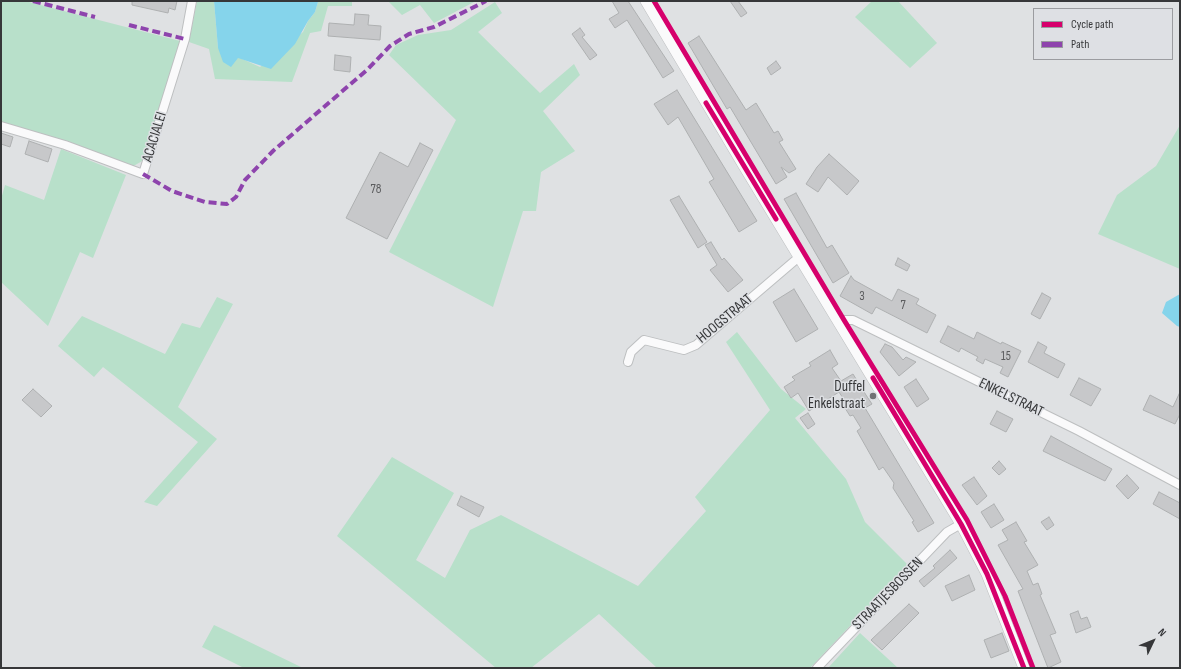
<!DOCTYPE html>
<style>
body{margin:0}
#map{position:relative;width:1181px;height:669px;overflow:hidden;background:#dfe1e3;font-family:"Sofia Sans Condensed",sans-serif}
canvas{display:block}
.frame{position:absolute;inset:0;border:2px solid #363739;pointer-events:none}
.legend{position:absolute;left:1033px;top:8px;width:140px;height:52px;box-sizing:border-box;background:#dee0e4;border:1px solid #9b9ca0;margin:0;padding:5px 7px;list-style:none;font-size:12px;color:#363739}
.legend li{display:flex;align-items:center;gap:8px;height:20px}
.legend b{width:20px;border:1px solid #9b9ca0}
.north{position:absolute;left:1133px;top:621px;width:40px;height:40px;-webkit-text-stroke:3px #dee0e4;paint-order:stroke;rotate:47deg;font-size:11px;font-weight:700;line-height:16px;text-align:center;color:#363739}
.north::after{content:'';display:block;margin:auto;width:14px;height:18px;background:#363739;clip-path:polygon(50% 0,100% 100%,50% 72%,0 100%)}
</style>
<div id="map">
<canvas width="1181" height="669"></canvas>
<div class="frame"></div>
<ul class="legend">
<li><b style="height:5px;background:#d6006c"></b>Cycle path</li>
<li><b style="height:5px;background:#8e44ad"></b>Path</li>
</ul>
<div class="north">N</div>
</div>
<script>
const ctx = document.querySelector('canvas').getContext('2d');
ctx.lineJoin = 'round';
function paint(path, color) {
  ctx.fillStyle = color;
  ctx.fill(path, 'evenodd');
}
function toPath(rows) {
  const path = new Path2D();
  for (const r of rows) {
    path.moveTo(r[0], r[1]);
    for (let i = 2; i < r.length; i += 2) path.lineTo(r[i], r[i + 1]);
  }
  return path;
}
function trace(path, color, width, dash) {
  ctx.strokeStyle = color;
  ctx.lineWidth = width;
  ctx.lineCap = dash ? 'butt' : 'round';
  ctx.setLineDash(dash || []);
  ctx.stroke(path);
}
function label(font, color, halo, rows, align = 'center') {
  ctx.font = font + ' "Sofia Sans Condensed",sans-serif';
  ctx.lineWidth = 3;
  ctx.setLineDash([]);
  ctx.textBaseline = 'middle';
  ctx.strokeStyle = halo;
  ctx.fillStyle = color;
  for (const [text, x, y, turn = 0] of rows) {
    ctx.save();
    ctx.translate(x, y);
    ctx.rotate((+turn || 0) * Math.PI / 180);
    ctx.textAlign = isNaN(turn) ? turn : align;
    if (halo) ctx.strokeText(text, 0, 0);
    ctx.fillText(text, 0, 0);
    ctx.restore();
  }
}
paint(toPath([
 [1,1,25,1,180,41,144,160,130,168,49,137,1,122],
 [197,1,214,1,218,48,260,67,303,32,308,21,315,12,318,2,352,1,352,6,328,6,321,31,310,33,292,82,215,79,209,49,189,42],
 [388,1,476,1,434,23,420,5,402,15],
 [872,1,898,1,937,43,910,68,855,17],
 [495,2,502,13,478,32,540,93,574,64,580,75,543,111,575,151,541,172,536,211,523,211,493,307,389,252,456,120,389,55,396,45,418,35,451,30],
 [1180,125,1180,269,1098,234,1117,195,1156,166],
 [61,149,126,175,93,258,80,252,48,326,1,282,1,199,5,185,44,200],
 [217,297,233,304,178,407,217,439,157,506,144,502,198,442,103,367,94,377,58,346,82,316,165,354,182,323,200,328],
 [737,332,781,389,806,409,795,418,846,479,865,522,908,565,810,668,657,668,599,614,531,668,496,668,337,536,392,457,454,493,416,560,445,578,470,530,501,515,638,586,706,511,695,497,770,410,726,342],
 [214,625,231,633,303,668,244,668,202,647],
 [860,633,898,668,828,668]
]), '#b8e0ca');
paint(toPath([
 [214,1,320,1,318,2,315,12,308,21,295,44,271,69,238,58,231,67,223,62,218,48],
 [1180,294,1180,327,1177,326,1162,313,1166,302]
]), '#85d4eb');
const building = toPath([
 [132,1,177,1,175,10,169,8,168,13,132,5,132,1],
 [612,1,628,1,674,71,663,78,627,20,615,28,609,19,619,13,612,1],
 [730,1,738,1,747,13,741,17,730,1],
 [355,14,369,15,368,25,381,26,380,40,328,36,329,23,354,25,355,14],
 [580,28,585,35,582,37,597,55,590,60,572,34,580,28],
 [699,36,746,110,756,103,774,133,778,131,783,140,779,142,796,169,789,173,781,167,787,177,776,184,730,107,727,109,688,43,699,36],
 [335,55,351,57,350,72,334,70,335,55],
 [776,61,781,68,771,75,767,68,776,61],
 [677,90,757,221,739,232,709,182,714,179,678,117,668,125,654,104,677,90],
 [1,133,13,137,10,147,1,144,1,133],
 [29,141,52,149,48,162,25,154,29,141],
 [420,143,433,150,387,239,346,218,380,152,408,167,420,143],
 [829,154,859,181,847,195,828,177,818,192,806,184,817,167,829,154],
 [796,193,827,248,832,245,849,273,833,283,784,199,796,193],
 [679,196,707,242,698,248,670,200,679,196],
 [711,242,722,260,724,258,743,280,728,292,710,270,717,265,705,245,711,242],
 [898,258,910,265,907,271,895,265,898,258],
 [851,276,854,280,892,301,898,289,919,299,916,304,936,315,927,333,876,307,872,314,840,296,851,276],
 [794,289,818,329,796,342,773,302,794,289],
 [1042,293,1051,298,1040,319,1031,314,1042,293],
 [948,326,974,339,977,332,1001,344,1002,342,1021,351,1008,377,1000,373,1003,367,985,359,983,364,976,360,978,357,961,348,959,352,940,342,948,326],
 [1038,342,1047,347,1044,353,1065,364,1058,378,1028,362,1038,342],
 [885,344,892,347,903,360,906,357,916,362,899,376,880,352,885,344],
 [830,350,838,364,832,368,841,381,853,374,866,395,872,404,865,408,934,523,918,532,912,522,914,521,893,488,894,483,883,467,879,470,874,461,857,431,861,428,853,415,850,416,845,408,848,406,839,392,809,411,798,393,791,398,784,387,795,380,792,377,811,366,809,363,830,350],
 [1079,378,1101,389,1091,406,1070,395,1079,378],
 [916,379,929,399,917,407,904,387,916,379],
 [33,389,52,406,41,417,22,400,33,389],
 [1180,392,1180,414,1175,424,1143,410,1150,395,1173,407,1180,392],
 [997,411,1013,419,1006,432,990,424,997,411],
 [808,413,815,424,808,429,800,418,808,413],
 [1051,436,1112,469,1105,481,1043,451,1051,436],
 [999,461,1006,469,999,475,992,468,999,461],
 [1127,475,1139,488,1128,499,1116,486,1127,475],
 [974,477,987,496,977,505,962,485,974,477],
 [1159,492,1180,503,1180,519,1153,504,1159,492],
 [461,496,484,507,479,517,457,505,461,496],
 [994,504,1004,520,991,528,981,512,994,504],
 [1049,517,1054,525,1047,530,1041,522,1049,517],
 [1016,522,1027,541,1024,542,1038,565,1027,571,1033,585,1038,583,1042,594,1040,595,1056,633,1050,635,1061,662,1048,668,1018,591,1023,589,998,545,1008,540,1002,530,1016,522],
 [950,550,957,558,924,587,919,581,935,568,933,566,950,550],
 [969,575,975,590,952,601,945,586,969,575],
 [909,604,919,613,882,650,871,640,909,604],
 [1078,611,1081,619,1087,617,1091,627,1076,633,1070,614,1078,611],
 [1002,633,1009,651,991,658,984,640,1002,633]
]);
paint(building, '#c7c8ca');
trace(building, '#aeb0b1', 1);
const street = toPath([
 [1,126,65,145,143,174,185,39,192,1],
 [839,322,844,320,853,320,1079,431,1180,485],
 [628,362,631,352,644,340,684,350,696,345,799,257],
 [817,668,947,532,961,524]
]);
const secondary = toPath([
 [646,1,744,166,961,524,987,574,1024,668]
]);
trace(street, '#bdbfc0', 10);
trace(secondary, '#bdbfc0', 12);
trace(street, '#fafafb', 8);
trace(secondary, '#fafafb', 11);
trace(toPath([
 [33,1,95,17],
 [129,25,185,39],
 [143,174,172,191,205,202,227,204,236,197,245,180,273,151,368,69,390,46,409,34,434,27,486,1]
]), '#8e44ad', 4, [8, 4]);
trace(toPath([
 [654,1,844,320,967,520,1005,596,1033,668],
 [706,103,776,219],
 [873,378,961,524,987,574,1024,668]
]), '#d6006c', 5);
for (const [x, y, r, color] of [
 [873,396,4,"#717274"]
]) {
  const dot = new Path2D();
  dot.arc(x, y, r, 0, 2 * Math.PI);
  ctx.fillStyle = color;
  ctx.fill(dot);
  trace(dot, '#dee0e4', 1.5);
}
label('13px', '#5c5d5f', null, [
 ["78",376,190],
 ["3",862,297],
 ["7",903,306],
 ["15",1006,357]
]);
label('15px', '#363739', '#dee0e4', [
 ["ACACIALEI",155,137,-73],
 ["HOOGSTRAAT",725,319,-40],
 ["ENKELSTRAAT",1011,398,26],
 ["STRAATJESBOSSEN",888,594,-46]
]);
label('15px', '#363739', '#dee0e4', [
 ["Duffel",865,387],
 ["Enkelstraat",865,404]
], 'right');
</script>
